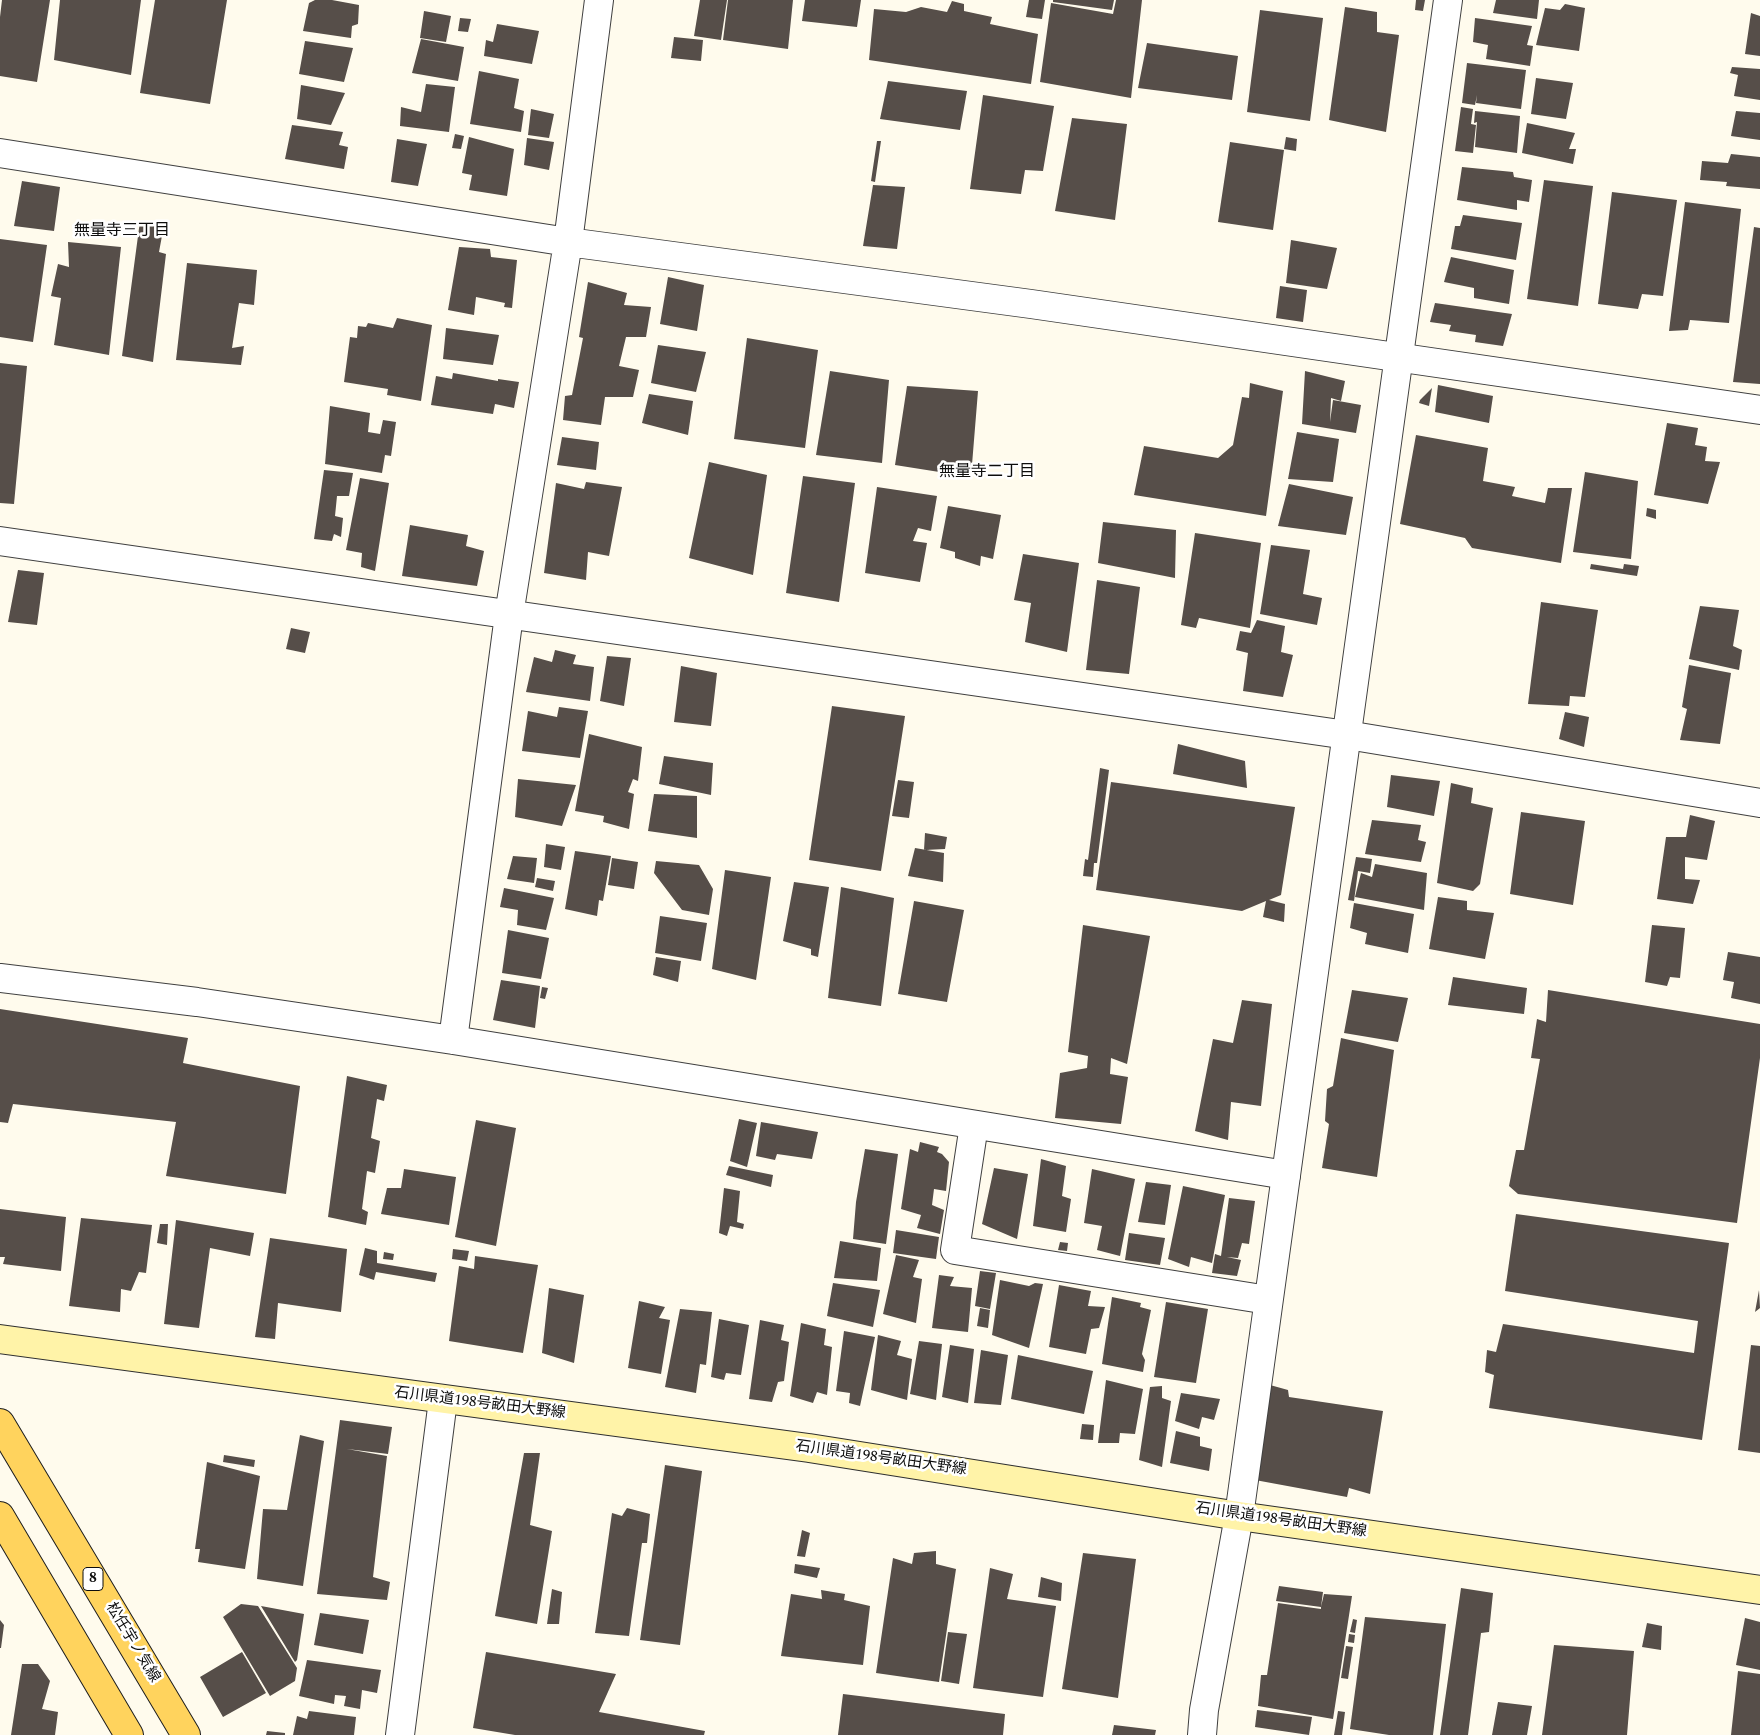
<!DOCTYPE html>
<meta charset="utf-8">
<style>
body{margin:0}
canvas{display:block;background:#fffbed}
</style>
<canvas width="1760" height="1735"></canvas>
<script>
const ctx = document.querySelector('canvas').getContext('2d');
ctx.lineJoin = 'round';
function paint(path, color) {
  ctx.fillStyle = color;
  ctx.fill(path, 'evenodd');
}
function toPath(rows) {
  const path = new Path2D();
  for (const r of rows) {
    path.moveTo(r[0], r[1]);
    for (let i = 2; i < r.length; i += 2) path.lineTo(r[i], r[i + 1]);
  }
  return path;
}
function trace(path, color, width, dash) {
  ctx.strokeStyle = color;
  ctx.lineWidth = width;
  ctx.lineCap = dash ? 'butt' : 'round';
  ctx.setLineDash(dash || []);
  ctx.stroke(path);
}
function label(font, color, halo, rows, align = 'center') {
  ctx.font = font + ' Spectral,"Noto Sans JP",serif';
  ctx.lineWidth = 5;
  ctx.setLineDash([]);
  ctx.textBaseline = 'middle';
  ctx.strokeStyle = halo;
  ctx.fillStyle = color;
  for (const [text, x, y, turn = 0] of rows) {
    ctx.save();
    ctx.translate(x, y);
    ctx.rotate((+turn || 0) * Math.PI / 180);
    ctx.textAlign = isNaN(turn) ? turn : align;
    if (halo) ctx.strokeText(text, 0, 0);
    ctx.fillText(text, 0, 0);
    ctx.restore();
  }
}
paint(toPath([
 [2,0,50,0,37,82,0,76,0,17],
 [60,0,141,0,131,75,54,60],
 [155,0,227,0,210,104,140,93],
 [315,0,332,0,359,5,358,24,352,26,351,38,303,31,309,3],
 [700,0,727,0,721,40,694,36],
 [728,0,793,0,788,49,723,40],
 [805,0,861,0,857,27,802,21],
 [1029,0,1045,0,1042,19,1026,17],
 [1053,0,1114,0,1112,10,1053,2],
 [1116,0,1142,0,1131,98,1040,82,1051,3,1113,14],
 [1416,0,1425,0,1423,11,1415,10],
 [1496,0,1539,0,1537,19,1493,13],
 [952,1,964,4,964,11,992,17,990,24,1038,34,1031,84,869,60,874,9,906,12,921,7,947,12],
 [1565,4,1585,8,1579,51,1536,45,1545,8,1560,10],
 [1345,7,1377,12,1377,32,1399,35,1386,132,1329,120],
 [1260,10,1323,18,1310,121,1247,112],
 [424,11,451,16,446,42,420,38],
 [1751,13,1760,16,1760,56,1745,54],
 [460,18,471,19,468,32,458,31],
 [1475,18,1532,26,1527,45,1533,46,1530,66,1486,59,1488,45,1473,42],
 [497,24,539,31,532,64,484,56,486,40,493,42],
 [674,37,703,40,701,61,671,58],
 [421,39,464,47,458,81,412,73],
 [305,41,353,48,344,82,299,74],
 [1147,43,1238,56,1232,100,1138,88],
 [1467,63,1526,70,1521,109,1476,103,1477,95,1475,105,1462,103],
 [1732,67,1760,69,1760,100,1734,96,1738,75,1730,73],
 [479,71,519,79,514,108,524,111,521,132,470,124],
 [1536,78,1573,83,1566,119,1531,114],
 [888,81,967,91,960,130,880,119],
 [426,84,455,87,449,132,400,126,401,107,421,112],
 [301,85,345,93,331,125,297,119],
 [983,95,1054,106,1043,171,1025,170,1021,194,970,189],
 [1461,107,1473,109,1471,124,1476,125,1473,153,1455,151],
 [531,109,554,114,549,138,528,135],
 [1475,111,1520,116,1517,153,1475,147,1477,122,1474,123],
 [1736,111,1760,113,1760,140,1731,136],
 [1072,118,1127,124,1115,220,1055,211],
 [1527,123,1575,133,1569,149,1576,149,1573,164,1522,153],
 [292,125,343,132,339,145,348,147,344,169,285,159],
 [455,134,464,136,461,149,452,148],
 [469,137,514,149,507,196,469,190,472,175,462,173],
 [1286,137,1297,139,1296,151,1284,149],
 [527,138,554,142,549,170,524,165],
 [397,139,427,144,418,186,391,182],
 [877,141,881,141,875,182,871,181],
 [1230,142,1284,150,1273,230,1218,222],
 [1731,154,1760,157,1760,189,1726,186,1727,182,1700,180,1702,161,1728,163],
 [1462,167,1513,172,1514,177,1532,180,1529,202,1517,200,1517,210,1457,200],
 [1544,180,1593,186,1578,306,1527,299],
 [22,181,60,187,54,231,14,226],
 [873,185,905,187,897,249,863,246],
 [1612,192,1677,200,1663,296,1642,294,1638,309,1598,304],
 [1685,202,1741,209,1729,323,1690,320,1688,330,1669,331],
 [1463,215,1522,223,1516,260,1451,249,1455,226,1460,226],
 [140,221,164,225,159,252,166,254,153,362,122,356],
 [1754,227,1760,228,1760,384,1733,382],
 [0,239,47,245,33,342,0,337],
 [1291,240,1337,248,1327,289,1286,283],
 [68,242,121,247,109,355,54,345,61,298,51,296,58,264,69,267],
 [459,247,490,249,491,257,517,260,512,308,504,307,505,303,476,297,474,315,448,310],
 [1451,257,1514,270,1509,304,1474,298,1474,288,1444,282],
 [187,263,257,270,254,305,239,303,232,348,244,346,241,365,176,360],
 [668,277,704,285,697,331,660,324],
 [588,282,627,293,624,305,651,307,646,337,626,337,619,366,639,370,633,397,605,397,601,425,563,420,565,396,572,395,583,338,579,337],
 [1280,286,1307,290,1303,322,1276,318],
 [1435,303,1512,314,1503,346,1475,342,1476,335,1449,331,1451,325,1430,322],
 [397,318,432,325,421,401,387,395,388,389,344,382,350,337,357,338,358,326,366,327,368,323,393,328],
 [446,328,499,335,493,365,443,359],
 [747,338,818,350,805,448,734,439],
 [658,345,706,352,696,392,651,383],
 [0,363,27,366,14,504,0,503],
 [830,371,889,380,882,463,816,455],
 [1305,371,1345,381,1341,401,1331,398,1330,422,1333,400,1361,405,1356,433,1302,424],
 [453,373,498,381,498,379,519,382,514,408,495,404,493,414,431,405,436,376,452,379],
 [1250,383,1283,391,1266,516,1134,495,1144,446,1218,458,1233,445,1242,397,1249,398],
 [1438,385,1493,396,1489,423,1435,412],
 [907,386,978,391,971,477,895,465],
 [1432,388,1429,406,1419,403,1420,400],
 [649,394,693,401,688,435,642,423],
 [330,406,370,413,368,432,380,434,383,420,396,422,391,456,385,455,382,473,325,464],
 [1667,423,1698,428,1695,445,1707,447,1705,461,1720,462,1708,504,1654,495],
 [1297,432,1339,439,1333,482,1288,479],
 [1416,435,1488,448,1483,481,1515,487,1512,496,1545,503,1548,488,1572,488,1561,563,1472,548,1465,538,1400,524],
 [562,437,599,442,596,470,557,465],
 [709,462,767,475,753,575,689,558],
 [324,470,353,473,349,496,337,496,335,516,343,518,341,537,334,534,332,541,314,539],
 [1585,472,1638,481,1631,559,1573,552],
 [803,476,855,483,839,602,786,593],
 [360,478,389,483,375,571,361,567,362,553,346,550],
 [586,482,622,487,609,556,588,552,586,580,544,573,556,483,584,489],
 [1289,484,1353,497,1346,535,1278,526],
 [877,487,937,496,931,531,918,528,913,541,927,543,920,582,865,573],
 [948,506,1001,515,993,559,981,556,980,566,955,558,955,552,940,548],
 [1647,508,1656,510,1656,519,1646,516],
 [1103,522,1176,530,1175,578,1098,563],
 [410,525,468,535,466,546,484,551,477,586,402,576],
 [1195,533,1261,543,1250,628,1199,618,1196,628,1181,625],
 [1271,545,1310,550,1303,594,1322,598,1317,625,1260,614],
 [1023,554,1079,563,1067,652,1025,642,1031,603,1014,600],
 [1591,564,1623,569,1624,564,1639,566,1637,576,1590,569],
 [18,570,44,573,37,625,8,622],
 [1097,580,1140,587,1129,674,1086,670],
 [1541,602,1598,610,1585,697,1570,696,1569,706,1528,704],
 [1700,606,1739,610,1733,646,1742,650,1739,670,1689,659],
 [1257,620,1285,626,1281,652,1293,655,1283,697,1243,691,1248,653,1236,650,1240,631,1251,633],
 [291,628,310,632,305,653,286,649],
 [555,650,576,655,573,664,594,667,590,701,526,692,534,657,552,662],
 [607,656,631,658,624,706,600,701],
 [1689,665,1731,673,1720,744,1680,740,1687,709,1682,707],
 [681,666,717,673,711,726,674,722],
 [832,706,905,716,881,871,809,860],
 [559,707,588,711,580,758,522,751,528,711,557,717],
 [1565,712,1589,717,1584,747,1559,739],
 [589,734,642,747,638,781,633,779,628,792,634,794,629,829,603,822,604,816,575,811],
 [1178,744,1245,761,1247,788,1173,774],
 [664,756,713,763,711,795,659,784],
 [1100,768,1109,770,1097,863,1094,863,1093,877,1083,876,1085,859,1088,860],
 [1391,775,1440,781,1434,816,1387,807],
 [518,779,576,785,562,826,515,817],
 [898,780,914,782,909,818,892,816],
 [1111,782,1295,807,1281,895,1269,900,1285,904,1284,922,1263,917,1266,901,1242,911,1096,890],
 [1451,783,1473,788,1471,803,1493,808,1480,884,1473,891,1437,883],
 [654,794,697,796,697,838,648,831],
 [1521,812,1585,821,1573,905,1510,894],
 [1690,815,1715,821,1707,860,1685,857,1685,879,1700,880,1693,904,1657,899,1666,837,1686,837],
 [1372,820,1421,825,1418,840,1426,842,1421,862,1365,854],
 [925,833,947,837,945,849,924,850],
 [546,844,565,847,561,870,544,867],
 [915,848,944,853,943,882,908,876],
 [575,851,611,856,603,901,599,900,597,916,565,909],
 [513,856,537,858,534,883,507,879],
 [1356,857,1372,859,1370,873,1358,871,1354,901,1348,900],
 [612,858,638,862,634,889,608,885],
 [656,861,699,865,713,889,709,915,682,910,654,873],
 [1375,864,1427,873,1424,910,1355,897,1361,873,1372,877],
 [725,870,771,877,756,980,712,969],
 [537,878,555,881,553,891,535,887],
 [794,882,829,887,818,957,811,955,811,949,783,941],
 [841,887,894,898,881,1006,828,998],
 [504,888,554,898,546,930,517,925,518,910,500,907],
 [1438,897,1467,901,1467,910,1494,913,1485,959,1429,949],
 [914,901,964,910,947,1002,898,994],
 [1354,903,1414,914,1408,953,1365,944,1367,933,1350,928],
 [660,916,707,923,701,961,655,953],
 [1083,925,1150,936,1127,1064,1111,1058,1110,1074,1128,1077,1121,1124,1055,1118,1060,1073,1087,1068,1088,1056,1068,1052],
 [1652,925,1685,928,1680,978,1670,977,1667,986,1645,982],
 [508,930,549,938,541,979,502,973],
 [1728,952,1760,957,1760,1004,1731,998,1734,982,1723,980],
 [656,957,681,961,678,982,653,975],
 [1453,977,1527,988,1524,1014,1448,1005],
 [501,980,540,986,535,1028,493,1020],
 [542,987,548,988,545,999,540,998],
 [1352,990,1408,998,1398,1042,1344,1033],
 [1548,990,1760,1024,1760,1058,1737,1223,1518,1194,1509,1186,1516,1150,1524,1150,1540,1059,1531,1058,1537,1019,1546,1022],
 [1242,1000,1272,1004,1261,1106,1231,1102,1228,1140,1195,1131,1213,1039,1233,1043],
 [0,1009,188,1038,183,1063,300,1086,286,1194,166,1176,176,1122,13,1104,8,1123,0,1122],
 [1341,1038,1394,1050,1377,1177,1322,1168,1329,1124,1325,1121,1327,1089,1333,1086],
 [347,1076,387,1085,384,1101,377,1099,371,1138,380,1141,375,1173,367,1171,362,1209,368,1212,366,1225,328,1217],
 [739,1119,757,1123,747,1167,730,1161],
 [476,1120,516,1128,496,1246,455,1237],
 [761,1122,818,1132,812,1159,777,1154,775,1160,756,1156],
 [920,1142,939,1147,937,1152,942,1154,949,1162,946,1191,934,1189,932,1205,944,1210,940,1234,917,1228,921,1215,901,1209,910,1149,918,1152],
 [865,1149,898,1154,886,1244,853,1239,856,1202],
 [1041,1159,1066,1166,1062,1196,1071,1199,1066,1232,1033,1226],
 [729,1166,773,1175,771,1187,726,1175],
 [994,1168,1028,1174,1017,1239,982,1224],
 [404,1169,456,1177,449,1225,381,1214,387,1188,401,1188],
 [1092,1169,1135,1179,1120,1256,1097,1250,1102,1226,1084,1223],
 [1146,1182,1171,1185,1165,1225,1138,1222],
 [1183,1186,1225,1195,1212,1263,1191,1257,1189,1267,1168,1259],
 [724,1188,740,1191,737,1222,744,1224,743,1229,730,1226,727,1236,719,1233],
 [1229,1198,1255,1201,1249,1244,1242,1243,1238,1258,1227,1257,1241,1260,1237,1276,1212,1273,1215,1254,1221,1256],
 [0,1209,66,1217,61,1271,3,1264,5,1257,0,1257],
 [1516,1214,1729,1243,1702,1440,1489,1408,1494,1375,1485,1372,1487,1350,1496,1352,1503,1324,1694,1353,1698,1321,1505,1291],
 [81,1218,152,1225,146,1273,139,1272,131,1291,121,1289,120,1312,69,1306],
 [176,1220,254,1233,250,1256,210,1248,199,1328,164,1324],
 [160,1224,168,1224,167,1245,157,1243],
 [896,1230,939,1237,936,1259,893,1253],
 [1129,1233,1165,1238,1160,1265,1125,1260],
 [270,1238,347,1249,341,1312,278,1303,275,1339,255,1337],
 [840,1241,881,1248,877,1281,834,1278],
 [1060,1242,1068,1243,1067,1251,1058,1250],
 [365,1248,377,1251,377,1263,437,1273,435,1282,376,1272,374,1280,359,1275],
 [453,1249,469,1251,467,1261,452,1259],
 [384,1252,394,1254,393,1260,383,1259],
 [896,1255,919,1260,913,1277,922,1279,916,1323,883,1314],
 [475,1256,538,1265,523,1353,449,1341,459,1266,474,1269],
 [980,1271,996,1273,990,1309,975,1306],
 [939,1275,954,1277,950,1286,972,1288,968,1332,932,1328],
 [1000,1280,1029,1286,1035,1283,1043,1284,1029,1348,992,1335],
 [833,1283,880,1290,873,1327,827,1316],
 [1059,1285,1091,1291,1088,1306,1105,1307,1099,1328,1091,1329,1086,1354,1049,1347],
 [549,1288,584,1295,574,1363,542,1353],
 [1759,1290,1760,1308,1755,1312],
 [1112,1297,1141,1303,1140,1307,1151,1310,1142,1354,1145,1360,1143,1372,1102,1364],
 [639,1301,665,1307,659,1318,670,1320,661,1374,628,1368],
 [1166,1302,1208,1309,1196,1383,1154,1377],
 [980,1308,990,1310,988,1328,977,1326],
 [680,1309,712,1312,706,1365,700,1364,696,1393,665,1387],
 [719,1319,749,1325,741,1375,726,1373,724,1380,711,1377],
 [760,1320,784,1325,781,1340,789,1342,784,1381,778,1382,772,1402,749,1399],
 [801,1323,826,1329,824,1345,832,1347,827,1395,817,1392,813,1403,790,1396],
 [844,1331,875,1337,860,1406,849,1403,850,1393,836,1391],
 [878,1335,901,1341,897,1355,912,1359,907,1400,871,1390],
 [919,1341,942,1344,936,1400,910,1394],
 [950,1345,974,1349,968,1403,942,1397],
 [1751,1345,1760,1346,1760,1453,1738,1450],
 [981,1350,1008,1355,1001,1405,974,1403],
 [1018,1355,1093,1371,1084,1414,1011,1399],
 [1106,1380,1143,1389,1135,1434,1120,1433,1119,1443,1098,1443],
 [1270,1385,1288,1390,1289,1397,1383,1411,1370,1494,1349,1488,1347,1497,1255,1480],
 [1162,1386,1162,1398,1171,1401,1162,1467,1139,1460,1150,1387],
 [1181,1393,1220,1399,1214,1420,1202,1417,1199,1429,1175,1421],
 [340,1420,392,1427,388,1454,347,1449,387,1456,373,1577,390,1582,387,1600,317,1594],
 [1082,1424,1094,1425,1093,1440,1080,1439],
 [1176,1431,1200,1437,1200,1446,1212,1449,1209,1471,1170,1463],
 [300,1435,324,1441,303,1586,257,1579,263,1509,287,1510],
 [524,1453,540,1453,530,1525,552,1531,537,1624,495,1616],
 [224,1455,255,1460,254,1467,223,1462],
 [207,1462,260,1476,245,1569,198,1562,200,1549,195,1549],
 [665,1465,702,1471,680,1645,640,1640],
 [627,1508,650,1514,647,1543,642,1543,629,1636,595,1633,612,1513,622,1516],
 [802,1530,810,1533,805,1557,797,1556],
 [936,1551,936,1564,956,1569,939,1682,876,1673,893,1558,912,1564,914,1553],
 [1083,1553,1136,1559,1118,1698,1062,1689],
 [795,1564,820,1568,817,1578,794,1573],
 [990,1568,1013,1574,1007,1599,1056,1606,1043,1697,973,1688],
 [1041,1577,1062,1583,1061,1601,1038,1597],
 [1279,1586,1323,1592,1321,1607,1324,1594,1352,1596,1333,1719,1258,1706,1261,1675,1267,1675,1278,1603,1321,1609,1321,1607,1276,1601],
 [1461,1588,1493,1593,1489,1632,1481,1633,1468,1735,1440,1735],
 [552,1589,562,1592,559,1624,547,1624],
 [821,1590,845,1594,844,1600,870,1606,863,1665,781,1656,791,1594,822,1599],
 [241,1604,258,1606,297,1668,295,1681,270,1696,223,1617],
 [261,1606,304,1614,297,1660,295,1662],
 [320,1613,369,1620,363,1654,314,1645],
 [1365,1617,1446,1624,1433,1735,1389,1735,1350,1729],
 [1745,1618,1760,1622,1760,1670,1736,1665],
 [1353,1619,1357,1620,1355,1633,1350,1632],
 [0,1620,4,1625,1,1648,0,1648],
 [1647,1623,1662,1626,1661,1650,1642,1647],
 [948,1632,967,1634,959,1684,941,1681],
 [1349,1634,1355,1635,1354,1643,1348,1642],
 [1554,1645,1634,1651,1627,1735,1542,1735],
 [1346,1646,1353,1647,1348,1679,1341,1678],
 [242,1652,266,1693,223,1717,200,1677],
 [486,1652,616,1674,599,1712,705,1731,704,1735,515,1735,473,1728],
 [307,1660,381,1670,377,1693,362,1690,360,1709,344,1706,346,1696,335,1695,334,1704,299,1696],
 [22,1664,38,1664,50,1681,42,1709,58,1712,55,1735,11,1735],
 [1738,1671,1760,1674,1760,1735,1731,1735],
 [843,1694,1005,1714,1003,1735,838,1735],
 [1498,1702,1532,1706,1527,1735,1492,1735],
 [1257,1710,1312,1717,1309,1735,1255,1727],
 [309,1711,356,1717,354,1735,293,1735,297,1716,307,1719],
 [1338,1711,1345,1712,1342,1735,1334,1735],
 [1114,1725,1156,1730,1155,1735,1112,1735],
 [267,1731,285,1733,285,1735,266,1735]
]), '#564e49');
const minor = toPath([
 [0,153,568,242,1031,304,1760,410],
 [0,541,1347,735,1760,803],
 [0,978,197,1002,453,1040,1286,1175],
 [453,1040,509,615,568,242,599,0],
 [974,1125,955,1250,1268,1300]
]);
const tertiary = toPath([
 [400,1735,443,1400],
 [1202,1735,1204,1710,1239,1516,1448,0]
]);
const secondary = toPath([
 [0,1339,809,1448,1239,1516,1760,1590]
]);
const primary = toPath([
 [0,1423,186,1735],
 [0,1516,129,1735]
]);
trace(minor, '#404040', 30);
trace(tertiary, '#404040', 30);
trace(secondary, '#2f2f2f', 30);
trace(primary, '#1e1e1e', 30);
trace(minor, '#fff', 28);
trace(tertiary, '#fff', 28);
trace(secondary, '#fff3a8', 28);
trace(primary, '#ffd35d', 28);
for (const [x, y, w] of [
 [93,1579,20]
]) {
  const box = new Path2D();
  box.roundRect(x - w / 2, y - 11.5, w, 23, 4);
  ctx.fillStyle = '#fff';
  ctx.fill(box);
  trace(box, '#0d0d0d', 1);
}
label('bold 14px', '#0d0d0d', null, [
 ["8",93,1579]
]);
label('15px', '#0d0d0d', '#fff', [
 ["石川県道198号畝田大野線",480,1404,7],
 ["石川県道198号畝田大野線",881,1459,8],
 ["石川県道198号畝田大野線",1281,1521,8],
 ["松任宇ノ気線",132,1643,59]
]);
label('16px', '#0d0d0d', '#fff', [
 ["無量寺三丁目",122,232],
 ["無量寺二丁目",987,473]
]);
</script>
